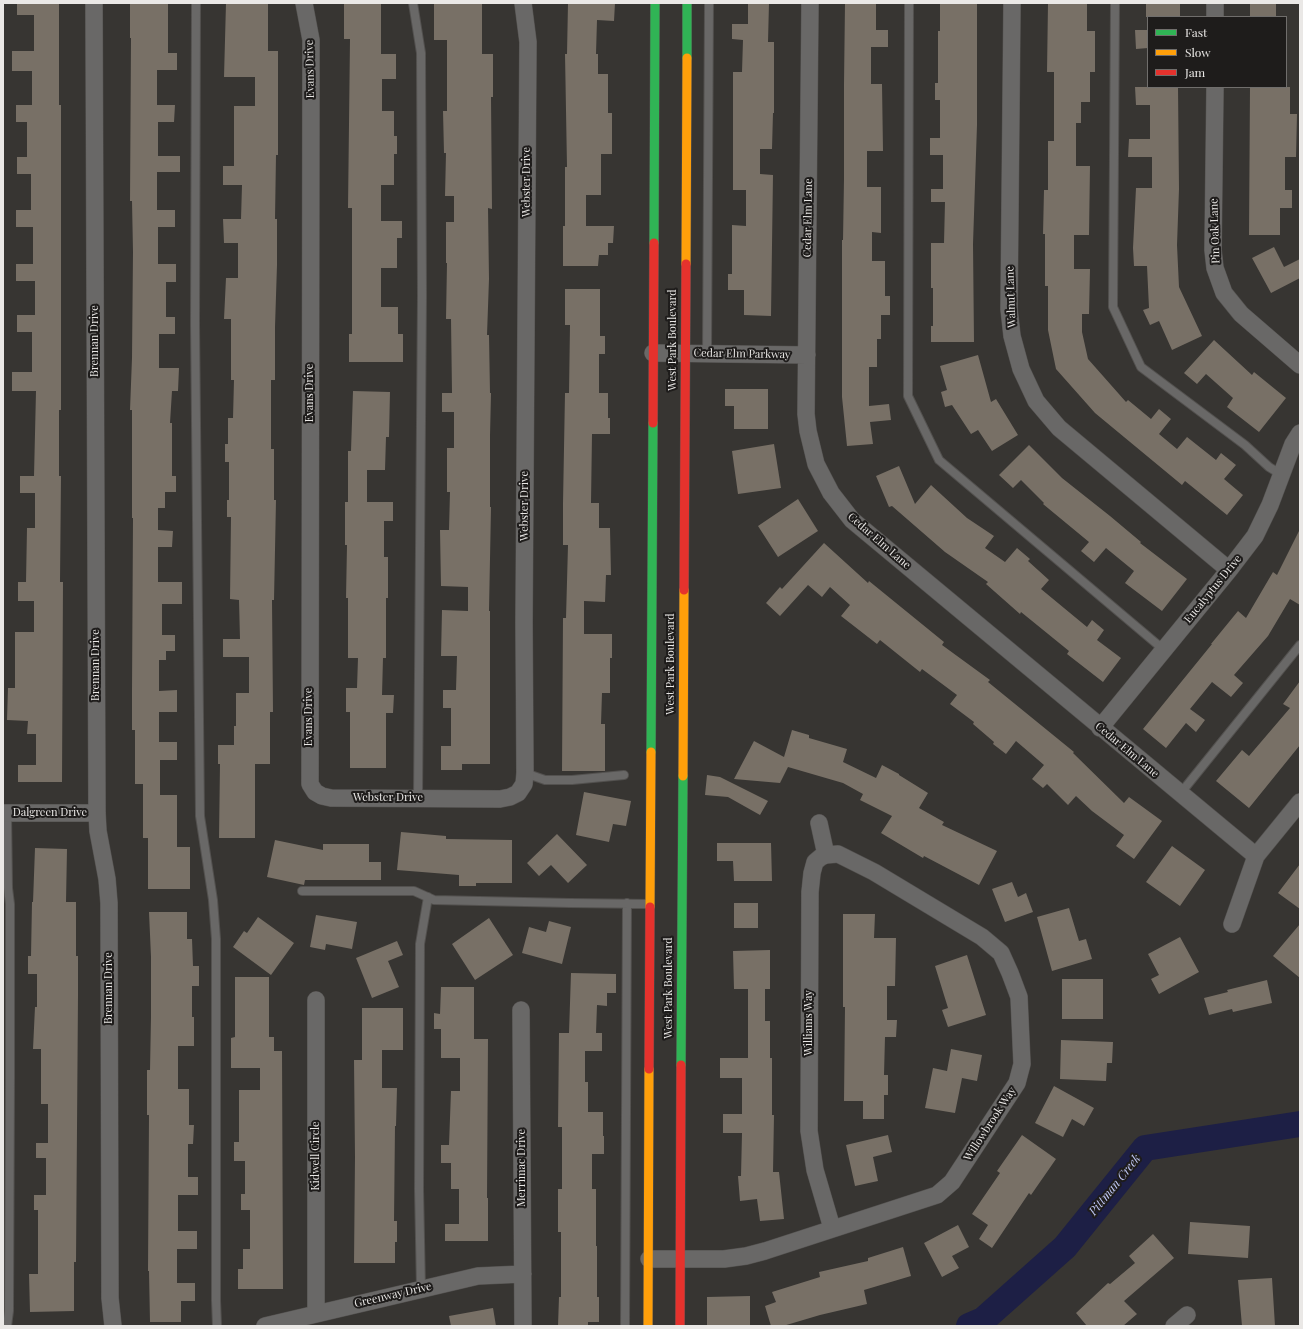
<!DOCTYPE html>
<style>
body{margin:0}
#map{position:relative;width:1303px;height:1329px;overflow:hidden;background:#373532;font-family:"Playfair Display",serif}
canvas{display:block}
.frame{position:absolute;inset:0;border:4px solid #eae8e6;pointer-events:none}
.legend{position:absolute;left:1147px;top:16px;width:140px;height:72px;box-sizing:border-box;background:#1e1c1b;border:1px solid #706e6c;margin:0;padding:5px 7px;list-style:none;font-size:12px;color:#eae8e6}
.legend li{display:flex;align-items:center;gap:8px;height:20px}
.legend b{width:20px;border:1px solid #706e6c}
</style>
<div id="map">
<canvas width="1303" height="1329"></canvas>
<div class="frame"></div>
<ul class="legend">
<li><b style="height:5px;background:#30b455"></b>Fast</li>
<li><b style="height:5px;background:#ff9f0a"></b>Slow</li>
<li><b style="height:5px;background:#e5322d"></b>Jam</li>
</ul>
</div>
<script>
const ctx = document.querySelector('canvas').getContext('2d');
ctx.lineJoin = 'round';
function toPath(rows) {
  const path = new Path2D();
  for (const r of rows) {
    path.moveTo(r[0], r[1]);
    for (let i = 2; i < r.length; i += 2) path.lineTo(r[i], r[i + 1]);
  }
  return path;
}
function trace(path, color, width, dash) {
  ctx.strokeStyle = color;
  ctx.lineWidth = width;
  ctx.lineCap = dash ? 'butt' : 'round';
  ctx.setLineDash(dash || []);
  ctx.stroke(path);
}
function paint(path, color) {
  ctx.fillStyle = color;
  ctx.fill(path, 'evenodd');
}
function label(font, color, halo, rows, align = 'center') {
  ctx.font = font + ' "Playfair Display",serif';
  ctx.lineWidth = 4;
  ctx.setLineDash([]);
  ctx.textBaseline = 'middle';
  ctx.strokeStyle = halo;
  ctx.fillStyle = color;
  for (const [text, x, y, turn = 0] of rows) {
    ctx.save();
    ctx.translate(x, y);
    ctx.rotate((+turn || 0) * Math.PI / 180);
    ctx.textAlign = isNaN(turn) ? turn : align;
    if (halo) ctx.strokeText(text, 0, 0);
    ctx.fillText(text, 0, 0);
    ctx.restore();
  }
}
trace(toPath([
 [969,1326,983,1320,1065,1247,1145,1148,1300,1124]
]), '#1d1f45', 26);
paint(toPath([
 [17,3,59,3,59,105,61,105,61,410,59,410,59,476,61,476,60,582,63,582,62,782,18,782,18,765,36,765,36,734,27,734,28,721,7,720,8,688,15,688,15,632,34,632,34,601,18,601,18,582,26,582,27,528,35,528,35,493,20,493,20,476,34,476,36,391,12,391,12,372,32,372,32,332,17,332,17,315,35,315,35,281,16,281,16,264,33,264,33,227,16,227,16,210,31,210,31,174,17,174,17,157,27,157,27,122,16,122,16,105,32,105,32,71,12,71,12,51,34,51,34,15,17,15],
 [130,3,168,3,168,53,177,53,177,70,157,70,157,105,175,105,174,122,158,122,158,156,180,156,180,172,157,172,157,210,175,210,175,227,158,227,158,264,176,264,176,282,166,282,166,317,175,317,175,334,159,334,159,368,179,368,178,391,172,391,170,423,172,423,172,476,176,476,176,492,165,492,165,508,158,508,158,530,173,531,172,547,158,547,158,582,182,582,182,604,162,604,162,635,175,635,175,651,166,651,166,660,159,660,159,691,177,690,177,712,159,712,159,742,177,742,177,760,160,760,160,795,177,795,177,847,190,847,190,889,148,889,148,838,143,838,143,784,135,784,135,730,132,730,132,691,133,518,132,518,132,410,130,410,132,358,133,252,132,201,130,201,131,38,130,38],
 [226,3,268,3,268,51,278,51,278,155,276,155,275,219,277,219,277,265,275,327,275,380,271,380,271,449,274,449,274,500,276,500,274,600,272,600,273,712,270,712,270,764,255,764,255,838,219,838,220,764,218,764,218,745,234,745,234,726,236,726,236,693,249,693,249,657,223,657,223,639,240,639,239,600,230,599,231,517,227,517,227,500,229,500,229,462,225,462,225,444,228,444,228,418,233,418,234,380,231,380,231,319,224,319,226,278,238,278,238,243,224,243,223,219,241,219,242,185,223,185,223,166,234,166,234,106,255,106,255,77,224,77],
 [344,3,381,3,381,54,396,54,396,79,382,79,382,111,394,111,394,136,397,136,397,154,394,154,394,185,381,185,381,221,402,221,402,238,397,238,397,268,381,268,381,307,398,307,398,334,403,334,403,362,349,362,349,334,352,334,352,208,348,208,350,39,344,39],
 [434,3,482,3,482,54,493,54,493,97,491,97,492,209,488,208,489,279,487,335,489,335,490,393,491,393,490,436,490,507,491,507,489,611,490,611,490,764,462,764,462,770,441,770,441,746,451,746,451,708,443,708,443,690,456,690,457,656,441,656,442,610,468,611,468,587,441,586,440,530,449,530,450,492,447,492,447,448,454,448,454,412,442,412,442,393,452,393,451,319,446,319,447,263,446,263,446,222,454,222,454,196,445,196,446,153,444,153,443,111,447,111,447,40,434,40],
 [568,3,615,3,614,21,597,20,596,54,598,54,598,74,608,74,608,113,612,113,612,154,601,154,601,195,586,195,586,226,614,226,613,243,608,243,608,255,599,255,598,266,563,266,563,226,565,226,565,167,567,167,565,54,567,54],
 [748,3,769,3,768,42,774,42,774,113,773,113,772,149,760,149,760,174,773,175,771,316,744,315,744,290,728,290,728,274,732,274,732,225,746,226,746,190,733,190,733,72,742,72,743,40,732,39,732,24,748,24],
 [845,3,876,3,876,30,888,30,888,47,871,47,871,84,882,84,883,151,867,151,867,187,881,187,881,233,872,232,872,261,885,261,885,296,890,296,890,315,881,315,881,339,877,339,877,367,869,367,869,406,889,404,891,420,870,422,873,444,847,446,842,397,842,240,843,240,844,179,844,84],
 [940,3,977,3,977,125,973,244,974,342,931,342,931,326,933,326,933,288,931,288,931,243,944,243,945,202,931,202,931,189,943,189,943,155,930,155,930,138,940,138,940,100,935,100,935,83,938,83,938,31,940,31],
 [1048,3,1087,3,1087,31,1095,31,1095,72,1090,72,1090,102,1081,102,1081,123,1076,123,1076,166,1090,166,1089,235,1074,235,1074,269,1090,269,1089,314,1082,314,1082,332,1088,359,1126,402,1128,400,1151,419,1159,409,1171,419,1159,434,1177,449,1187,437,1216,460,1221,453,1236,465,1224,479,1243,495,1227,515,1185,481,1182,485,1095,413,1056,369,1048,330,1048,286,1045,286,1045,234,1043,234,1044,190,1048,190,1048,141,1054,141,1054,72,1047,72],
 [1146,3,1180,3,1180,17,1146,17],
 [1250,3,1276,3,1276,17,1250,17],
 [1135,30,1148,30,1148,48,1136,49],
 [1135,87,1178,87,1179,189,1177,245,1179,287,1202,336,1172,350,1159,321,1150,325,1143,310,1149,308,1147,266,1134,266,1133,248,1136,188,1152,188,1152,157,1128,157,1129,139,1150,139,1150,105,1136,105],
 [1250,87,1290,87,1290,114,1297,114,1296,157,1285,157,1285,190,1292,190,1292,208,1280,208,1280,235,1249,235],
 [1274,247,1284,267,1300,259,1300,278,1271,293,1252,258],
 [565,289,600,289,600,336,605,336,605,354,599,354,599,393,608,393,608,418,610,418,610,434,592,434,591,503,599,503,599,528,610,528,611,575,606,575,605,602,584,601,584,634,612,634,612,658,610,658,610,693,602,693,601,724,605,724,605,771,562,771,563,618,566,618,568,545,563,545,563,503,565,393,569,393,570,325,565,325],
 [1214,340,1252,375,1254,372,1286,398,1259,432,1227,407,1233,398,1206,374,1197,384,1184,373],
 [978,355,991,402,996,399,1018,435,992,451,978,430,971,434,952,405,945,407,941,392,947,390,940,366],
 [725,389,768,389,768,429,734,429,734,406,725,406],
 [353,391,390,392,389,437,386,437,385,470,367,470,367,502,393,502,393,521,384,521,384,557,388,557,388,598,386,598,386,658,383,658,382,695,394,695,393,713,386,713,386,768,350,768,350,712,346,712,346,688,357,688,358,658,348,658,348,598,346,598,347,545,345,545,345,502,348,502,348,451,351,451],
 [774,444,781,488,738,494,732,451],
 [1029,445,1062,478,1110,516,1141,542,1140,543,1187,579,1162,611,1125,583,1134,571,1106,548,1094,562,1081,551,1089,542,1043,504,1044,503,1021,480,1013,488,999,475],
 [899,466,915,504,931,485,967,518,994,536,985,548,1005,562,1017,548,1030,559,1028,561,1049,580,1041,589,1087,627,1092,620,1104,630,1097,640,1121,658,1103,682,1067,654,1069,651,1021,612,1020,614,986,584,988,582,945,552,892,506,889,507,876,476],
 [798,499,818,531,778,557,758,526],
 [1300,529,1300,605,1290,599,1268,636,1234,675,1243,683,1231,697,1212,682,1190,709,1205,720,1196,732,1186,723,1166,748,1143,729,1212,644,1211,644,1238,611,1246,618,1273,572,1277,575],
 [824,543,868,583,869,581,944,642,942,645,990,680,988,682,1074,752,1073,753,1124,803,1129,797,1162,821,1134,859,1116,846,1124,835,1092,811,1076,796,1068,805,1047,784,1043,788,1032,779,1044,765,1016,741,1006,754,993,744,994,742,973,724,974,722,950,704,957,695,922,669,920,672,880,640,877,644,841,616,850,605,830,587,822,597,808,585,780,616,766,603,780,587,782,589],
 [1300,681,1300,745,1249,808,1216,781,1242,750,1249,756,1290,708,1283,704],
 [792,730,809,735,809,738,847,749,843,762,876,778,882,765,899,774,899,775,928,793,919,808,944,822,942,825,997,851,979,885,924,856,923,858,881,833,892,816,860,800,863,794,843,783,788,767,780,783,734,779,754,741,784,757],
 [707,775,720,777,768,801,760,815,728,797,705,795],
 [584,792,631,801,626,826,613,824,609,842,576,835],
 [401,832,446,836,446,839,512,840,512,883,476,883,476,886,459,886,459,875,397,870],
 [557,834,587,865,568,883,551,865,539,876,527,863],
 [275,840,323,850,323,844,369,844,369,862,381,862,381,880,305,880,304,885,267,877],
 [717,843,771,843,772,881,734,881,733,861,717,861],
 [1172,846,1205,870,1180,906,1146,882],
 [35,848,67,849,66,902,76,902,76,956,78,956,78,995,76,1262,74,1262,74,1311,30,1312,29,1274,38,1274,38,1210,34,1210,34,1195,46,1195,46,1158,36,1158,36,1143,48,1143,48,1104,41,1104,41,1049,33,1049,35,1007,37,1007,37,974,28,974,28,956,31,956,32,902,33,902],
 [1300,864,1300,909,1278,893],
 [1012,882,1018,897,1026,893,1033,912,1005,922,992,889],
 [734,903,758,903,758,928,734,928],
 [1069,908,1079,941,1086,939,1092,959,1052,971,1037,917],
 [149,912,187,912,187,939,192,939,193,966,199,966,199,986,192,986,192,1017,194,1017,194,1046,178,1046,178,1089,189,1089,189,1125,194,1125,193,1144,188,1144,188,1177,198,1177,198,1195,178,1195,178,1231,197,1231,197,1249,177,1249,177,1283,195,1283,195,1301,181,1301,181,1322,150,1322,149,1271,148,1271,149,1115,147,1115,147,1070,150,1070,151,1017,151,957],
 [843,914,875,914,874,938,896,938,895,986,887,986,887,1020,897,1020,896,1037,885,1037,884,1075,888,1075,888,1095,884,1095,884,1119,863,1119,863,1101,844,1101,845,1007,843,1007],
 [316,915,357,922,352,949,326,944,325,950,310,947],
 [258,917,294,943,271,975,233,947,244,931,247,933],
 [489,918,513,955,475,980,452,944],
 [549,921,571,927,562,964,522,953,529,927,546,932],
 [1300,924,1300,978,1273,956],
 [1180,937,1199,972,1159,994,1151,979,1159,975,1148,954],
 [397,941,403,955,388,961,399,987,372,998,356,958],
 [770,950,770,989,765,989,765,1021,770,1021,770,1058,772,1058,772,1115,774,1115,773,1172,779,1172,784,1219,760,1221,757,1199,740,1201,738,1176,741,1176,742,1133,723,1133,723,1114,742,1114,742,1078,720,1078,720,1058,748,1058,748,989,734,989,733,951],
 [967,955,986,1015,948,1027,942,1010,948,1008,935,966],
 [571,973,616,974,616,993,607,993,607,1006,597,1005,596,1033,602,1033,602,1051,585,1051,585,1082,588,1082,588,1112,603,1112,603,1136,604,1136,604,1154,592,1154,592,1189,596,1189,596,1246,597,1246,597,1297,599,1297,599,1322,588,1322,588,1326,558,1326,559,1297,561,1297,561,1232,558,1232,558,1189,562,1189,562,1127,558,1127,559,1033,569,1033],
 [235,977,269,977,269,1037,274,1037,274,1051,282,1051,283,1289,238,1289,238,1269,243,1269,243,1249,250,1249,250,1210,241,1210,241,1194,245,1194,245,1161,234,1161,234,1142,239,1142,239,1090,260,1090,260,1068,231,1068,231,1038,235,1037],
 [1062,979,1103,979,1103,1019,1062,1019],
 [1267,980,1272,1003,1233,1012,1232,1009,1209,1015,1204,998,1228,992,1227,990],
 [441,987,474,987,474,1039,488,1039,487,1198,488,1198,488,1241,445,1241,445,1224,459,1224,459,1189,451,1189,451,1163,441,1163,441,1145,449,1145,451,1091,460,1091,460,1058,441,1058,441,1029,434,1029,434,1013,440,1014],
 [362,1008,403,1008,403,1050,382,1050,382,1088,397,1088,396,1126,395,1126,394,1221,397,1221,397,1242,395,1242,395,1263,354,1263,355,1157,354,1060,362,1060],
 [1061,1040,1113,1042,1112,1063,1107,1063,1106,1081,1060,1079],
 [951,1049,982,1055,977,1081,962,1078,955,1113,925,1108,933,1068,947,1071],
 [1054,1086,1094,1108,1084,1126,1072,1119,1063,1137,1035,1123],
 [888,1135,892,1152,873,1157,878,1181,855,1186,846,1145],
 [1022,1135,1056,1159,1031,1195,1029,1193,992,1248,979,1239,988,1225,972,1214,1000,1173,997,1171],
 [1190,1222,1250,1226,1248,1258,1188,1254],
 [958,1225,969,1247,952,1256,959,1268,942,1277,924,1243],
 [1153,1234,1174,1258,1124,1301,1137,1314,1123,1326,1087,1326,1076,1313,1108,1283,1110,1284,1135,1263,1129,1256],
 [903,1247,911,1276,864,1290,867,1304,820,1315,783,1326,771,1326,765,1306,776,1302,772,1292,820,1277,819,1272,868,1261,868,1258],
 [1272,1278,1275,1326,1242,1326,1238,1280],
 [750,1296,750,1326,707,1326,707,1297],
 [493,1308,496,1326,451,1326,449,1316]
]), '#787066');
const lane = toPath([
 [196,3,195,323,200,816,213,900,216,939,216,1300,217,1326],
 [413,3,421,53,422,296,418,799],
 [909,3,908,396,939,460,1164,650],
 [1115,3,1113,307,1141,367,1245,445,1269,467,1282,475],
 [707,355,709,3],
 [525,773,545,780,572,780,624,775],
 [1180,794,1300,645],
 [7,813,8,888,10,904,10,1078,9,1311,7,1326],
 [302,891,414,891,434,900,570,903,650,904],
 [421,1289,419,1189,420,944,428,897],
 [625,1326,627,903]
]);
const street = toPath([
 [94,3,97,813,98,831,107,879,109,903,110,1298,113,1326],
 [304,3,311,40,310,784,315,792,322,796,331,798,500,799,510,797,518,793,524,784,525,773,524,622,528,42,523,3],
 [810,3,806,414,808,431,816,464,831,493,852,520,1256,856],
 [1012,3,1009,309,1012,336,1021,369,1036,401,1059,428,1229,570],
 [1215,17,1215,3],
 [1215,87,1213,250,1215,268,1224,293,1241,314,1300,365],
 [653,353,807,355],
 [1100,728,1229,570,1255,536,1270,505,1293,444,1300,433],
 [3,813,97,813],
 [819,823,826,855],
 [1232,924,1256,856,1300,802],
 [316,1000,316,1313],
 [521,1010,523,1326],
 [649,1259,724,1259,746,1256,765,1251,937,1195,952,1182,1017,1083,1022,1064,1019,997,1010,973,1001,953,982,937,874,872,838,854,826,855,821,857,815,862,812,873,810,892,809,1131,815,1170,832,1228],
 [265,1326,478,1276,523,1274],
 [1174,1326,1187,1315]
]);
const fast = toPath([
 [687,58,687,3],
 [654,243,655,3],
 [651,752,653,423],
 [681,1065,683,776]
]);
const slow = toPath([
 [686,264,687,58],
 [683,776,684,590],
 [650,907,651,752],
 [648,1326,649,1069]
]);
const jam = toPath([
 [653,423,654,243],
 [684,590,686,264],
 [649,1069,650,907],
 [680,1326,681,1065]
]);
trace(lane, '#53514f', 10);
trace(street, '#53514f', 18);
trace(fast, '#53514f', 10);
trace(slow, '#53514f', 10);
trace(jam, '#53514f', 10);
trace(lane, '#696867', 8);
trace(street, '#696867', 17);
trace(fast, '#30b455', 9);
trace(slow, '#ff9f0a', 9);
trace(jam, '#e5322d', 9);
label('11px', '#eae8e6', '#1e1c1b', [
 ["Evans Drive",310,69,-91],
 ["Webster Drive",527,182,-90],
 ["Cedar Elm Lane",808,218,-89],
 ["Pin Oak Lane",1215,231,-92],
 ["Walnut Lane",1011,297,-92],
 ["West Park Boulevard",673,340,-90],
 ["Brennan Drive",95,341,-90],
 ["Cedar Elm Parkway",742,354,1],
 ["Evans Drive",310,393,-90],
 ["Webster Drive",525,506,-90],
 ["Cedar Elm Lane",879,541,41],
 ["Eucalyptus Drive",1213,589,-51],
 ["West Park Boulevard",671,664,-90],
 ["Brennan Drive",96,665,-90],
 ["Evans Drive",309,717,-90],
 ["Cedar Elm Lane",1127,750,40],
 ["Webster Drive",388,798],
 ["Dalgreen Drive",50,813],
 ["Brennan Drive",109,988,-90],
 ["West Park Boulevard",669,988,-90],
 ["Williams Way",809,1023,-90],
 ["Willowbrook Way",990,1124,-57],
 ["Kidwell Circle",316,1156,-90],
 ["Merrimac Drive",522,1168,-90],
 ["Greenway Drive",393,1295,-13]
]);
label('italic 12px', '#c0c8f6', '#1e1c1b', [
 ["Pittman Creek",1115,1185,-51]
]);
</script>
